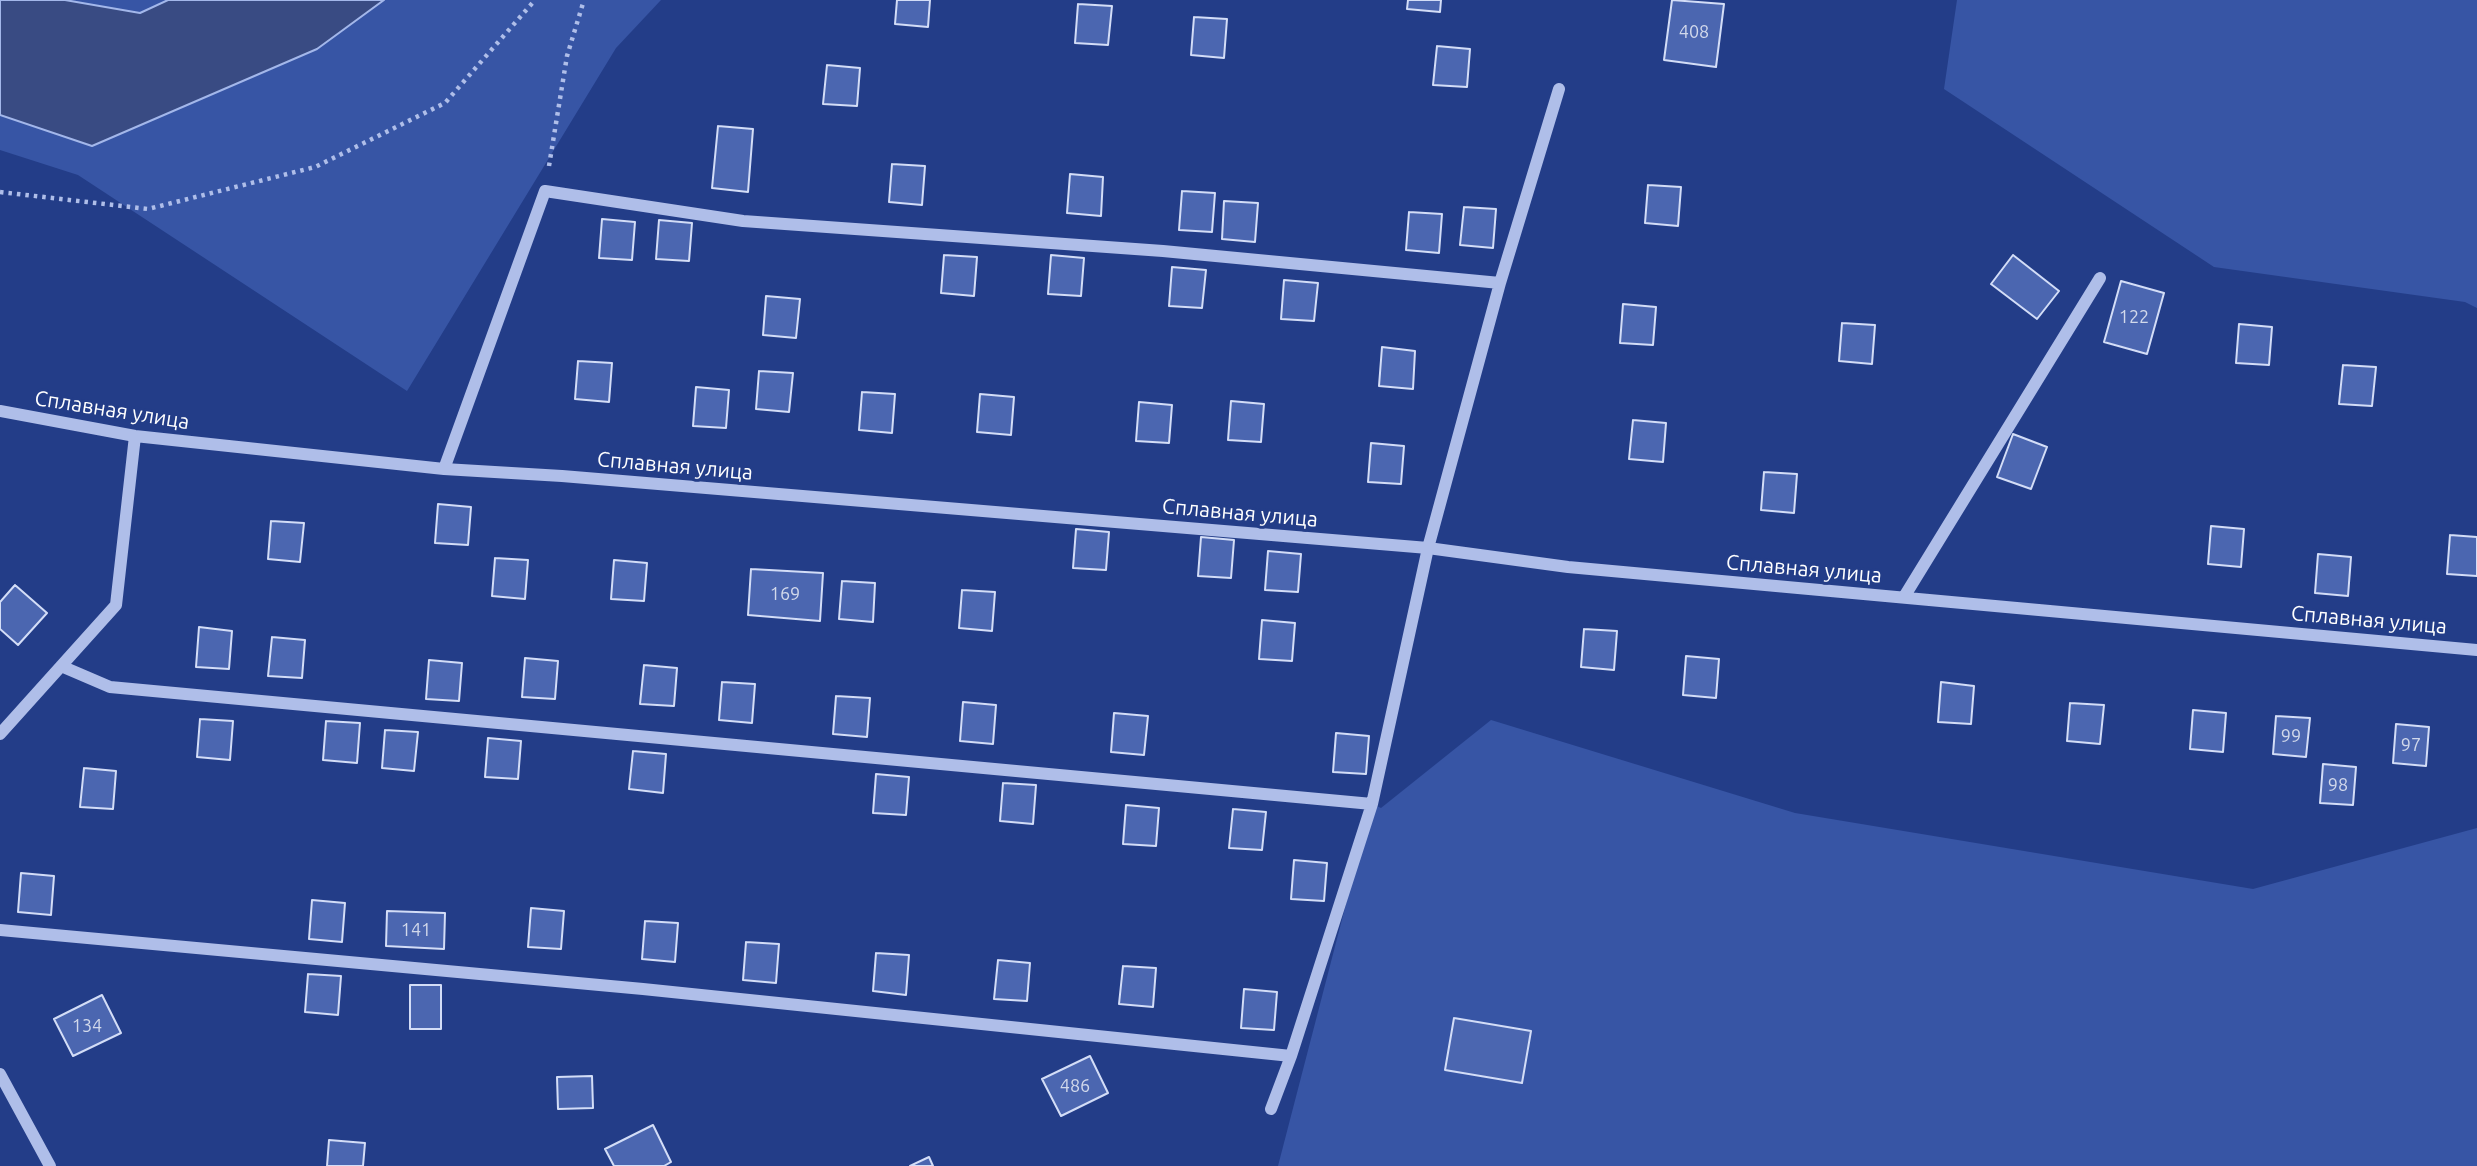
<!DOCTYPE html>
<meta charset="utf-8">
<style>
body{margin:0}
canvas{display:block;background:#233d88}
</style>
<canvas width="2477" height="1166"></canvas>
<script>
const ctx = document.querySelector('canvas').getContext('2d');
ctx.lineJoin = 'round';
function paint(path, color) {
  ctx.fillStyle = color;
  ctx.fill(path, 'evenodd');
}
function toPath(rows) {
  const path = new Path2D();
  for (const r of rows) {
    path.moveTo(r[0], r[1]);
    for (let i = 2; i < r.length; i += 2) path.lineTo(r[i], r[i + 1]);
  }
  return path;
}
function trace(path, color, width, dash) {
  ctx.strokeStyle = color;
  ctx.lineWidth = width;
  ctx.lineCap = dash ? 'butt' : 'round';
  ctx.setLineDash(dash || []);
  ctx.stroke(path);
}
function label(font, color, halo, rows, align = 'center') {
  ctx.font = font + ' Ubuntu,sans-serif';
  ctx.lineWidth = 6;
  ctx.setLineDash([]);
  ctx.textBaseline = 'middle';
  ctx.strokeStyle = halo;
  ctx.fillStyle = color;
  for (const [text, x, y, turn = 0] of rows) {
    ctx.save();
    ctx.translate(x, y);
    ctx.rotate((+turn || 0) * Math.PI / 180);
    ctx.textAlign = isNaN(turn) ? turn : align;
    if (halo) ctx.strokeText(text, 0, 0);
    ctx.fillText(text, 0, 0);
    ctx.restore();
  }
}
paint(toPath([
 [0,0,661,0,616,48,407,391,78,175,0,150],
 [1957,0,2477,0,2477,308,2465,302,2214,267,1944,89],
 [1491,720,1795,813,2253,889,2477,828,2477,1166,1278,1166,1372,804,1381,808]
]), '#3755a5');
const water = toPath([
 [0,0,65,0,140,13,168,0,384,0,317,49,92,146,0,115,0,0]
]);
paint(water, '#394b83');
trace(water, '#a3b7ea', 2);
const building = toPath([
 [897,0,930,0,928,27,895,24,897,0],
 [1408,0,1441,0,1440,12,1407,9,1408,0],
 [1672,0,1724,4,1716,67,1664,60,1672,0],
 [1078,4,1112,6,1108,45,1075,43,1078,4],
 [1194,17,1227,19,1224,58,1191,55,1194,17],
 [1437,46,1470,49,1467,87,1433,85,1437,46],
 [827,65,860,68,857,106,823,104,827,65],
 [718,126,753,129,748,192,712,188,718,126],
 [892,164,925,166,922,205,889,202,892,164],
 [1070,174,1103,177,1101,216,1067,213,1070,174],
 [1648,185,1681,187,1678,226,1645,223,1648,185],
 [1182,191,1215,193,1212,232,1179,230,1182,191],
 [1224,201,1258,203,1255,242,1222,239,1224,201],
 [1464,207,1496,209,1493,248,1460,245,1464,207],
 [1409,212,1442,214,1439,253,1406,250,1409,212],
 [602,219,635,222,632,260,599,258,602,219],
 [659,220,692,223,689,261,656,259,659,220],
 [944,255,977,257,974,296,941,293,944,255],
 [1051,255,1084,258,1081,296,1048,294,1051,255],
 [2013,255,2059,291,2037,319,1991,284,2013,255],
 [1172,267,1206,270,1202,308,1169,306,1172,267],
 [1284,280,1318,283,1314,321,1281,319,1284,280],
 [2121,281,2164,293,2147,354,2104,342,2121,281],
 [766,296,800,299,796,338,763,335,766,296],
 [1623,304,1656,307,1653,345,1620,343,1623,304],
 [1842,323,1875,325,1872,364,1839,361,1842,323],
 [2239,324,2272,327,2269,365,2236,363,2239,324],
 [1382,347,1415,351,1413,389,1379,386,1382,347],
 [578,361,612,363,609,402,575,399,578,361],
 [2343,365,2376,367,2372,406,2339,404,2343,365],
 [759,371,793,373,789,412,756,409,759,371],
 [696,387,729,390,726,428,693,426,696,387],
 [862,392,895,394,892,433,859,430,862,392],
 [980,394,1014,397,1011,435,977,432,980,394],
 [1231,401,1264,404,1261,442,1228,440,1231,401],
 [1139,402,1172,405,1169,443,1136,441,1139,402],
 [1633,420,1666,423,1663,462,1629,459,1633,420],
 [2013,434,2047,447,2031,489,1997,477,2013,434],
 [1371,443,1404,446,1401,484,1368,482,1371,443],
 [1764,472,1797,474,1794,513,1761,510,1764,472],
 [438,504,471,507,468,545,435,543,438,504],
 [271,521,304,523,300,562,268,559,271,521],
 [2211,526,2244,529,2241,567,2208,564,2211,526],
 [1076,529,1109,532,1106,570,1073,568,1076,529],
 [2450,535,2477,537,2477,576,2447,574,2450,535],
 [1201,537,1234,540,1231,578,1198,576,1201,537],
 [1268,551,1301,554,1298,592,1265,590,1268,551],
 [2318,554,2351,557,2348,596,2315,593,2318,554],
 [495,558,528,560,525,599,492,596,495,558],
 [614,560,647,563,644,601,611,599,614,560],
 [751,569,823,573,820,621,748,615,751,569],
 [842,581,875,583,873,622,839,619,842,581],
 [15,585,47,613,18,645,0,629,0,602,15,585],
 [962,590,995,592,992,631,959,628,962,590],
 [1262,620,1295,623,1292,661,1259,659,1262,620],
 [199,627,232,631,229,669,196,667,199,627],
 [1584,629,1617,631,1614,670,1581,667,1584,629],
 [272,637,305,640,302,678,268,676,272,637],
 [1686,656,1719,659,1716,698,1683,695,1686,656],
 [525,658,558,661,555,699,522,697,525,658],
 [429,660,462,663,459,701,426,699,429,660],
 [644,665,677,668,674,706,640,704,644,665],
 [722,682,755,684,752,723,719,720,722,682],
 [1941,682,1974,686,1971,724,1938,722,1941,682],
 [836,696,870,698,867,737,833,734,836,696],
 [963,702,996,705,993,744,960,741,963,702],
 [2070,703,2104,705,2100,744,2067,741,2070,703],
 [2193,710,2226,713,2223,752,2190,749,2193,710],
 [1114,713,1148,716,1144,755,1111,752,1114,713],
 [2276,716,2310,718,2306,757,2273,754,2276,716],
 [200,719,233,721,230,760,197,757,200,719],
 [326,721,360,723,357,763,323,760,326,721],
 [2396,724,2429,727,2426,766,2393,763,2396,724],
 [385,730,418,732,414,771,382,768,385,730],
 [1336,733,1369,736,1366,774,1333,772,1336,733],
 [488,738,521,741,518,779,485,777,488,738],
 [633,751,666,754,663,793,629,789,633,751],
 [2323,764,2356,767,2353,805,2320,803,2323,764],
 [84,768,116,771,113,809,80,807,84,768],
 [876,774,909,777,906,815,873,813,876,774],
 [1003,783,1036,785,1033,824,1000,821,1003,783],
 [1126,805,1159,808,1156,846,1123,844,1126,805],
 [1233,809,1266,812,1262,850,1229,848,1233,809],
 [1294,860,1327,863,1324,901,1291,899,1294,860],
 [21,873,54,876,51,915,18,912,21,873],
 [312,900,345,903,342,942,309,939,312,900],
 [531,908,564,911,561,949,528,947,531,908],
 [387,911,445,913,444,949,386,946,387,911],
 [645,921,678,923,675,962,642,959,645,921],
 [746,942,779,944,776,983,743,980,746,942],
 [876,953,909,955,906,995,873,991,876,953],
 [998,960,1030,963,1027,1001,994,999,998,960],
 [1123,966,1156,968,1153,1007,1119,1004,1123,966],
 [308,974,341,976,338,1015,305,1012,308,974],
 [410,985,441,985,441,1029,410,1029,410,985],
 [1244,989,1277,992,1274,1030,1241,1028,1244,989],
 [102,995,121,1033,73,1056,54,1019,102,995],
 [1454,1018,1531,1031,1522,1083,1445,1070,1454,1018],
 [1090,1056,1108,1093,1061,1116,1042,1079,1090,1056],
 [592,1076,593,1108,558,1109,557,1077,592,1076],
 [653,1125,671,1162,664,1166,614,1166,605,1149,653,1125],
 [329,1140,365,1143,363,1166,327,1166,329,1140],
 [929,1157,933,1166,910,1166,929,1157]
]);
paint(building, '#4b66b0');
trace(building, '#d3ddf7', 2);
trace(toPath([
 [549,166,567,56,584,0],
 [0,192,148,209,315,167,445,103,535,0]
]), '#afbee9', 4.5, [3.5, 5]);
trace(toPath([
 [0,411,135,436,444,469,562,476,1428,548,1568,567,2477,650],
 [444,469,545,191,743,221,1163,251,1500,283],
 [1904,597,2100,278],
 [61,666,110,687,1372,804],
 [0,734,116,605,135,436],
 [0,930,643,989,1291,1056],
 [0,1074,50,1166],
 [1271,1109,1291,1056,1372,804,1428,548,1500,283,1559,89]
]), '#afbee9', 12);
label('18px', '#d2d9eb', null, [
 ["408",1694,32],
 ["122",2134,317],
 ["169",785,594],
 ["99",2291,736],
 ["97",2411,745],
 ["98",2338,785],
 ["141",416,930],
 ["134",87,1026],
 ["486",1075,1086]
]);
label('21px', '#fff', '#233d88', [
 ["Сплавная улица",112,410,9],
 ["Сплавная улица",675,466,5],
 ["Сплавная улица",1240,513,5],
 ["Сплавная улица",1804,569,5],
 ["Сплавная улица",2369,620,5]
]);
</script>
